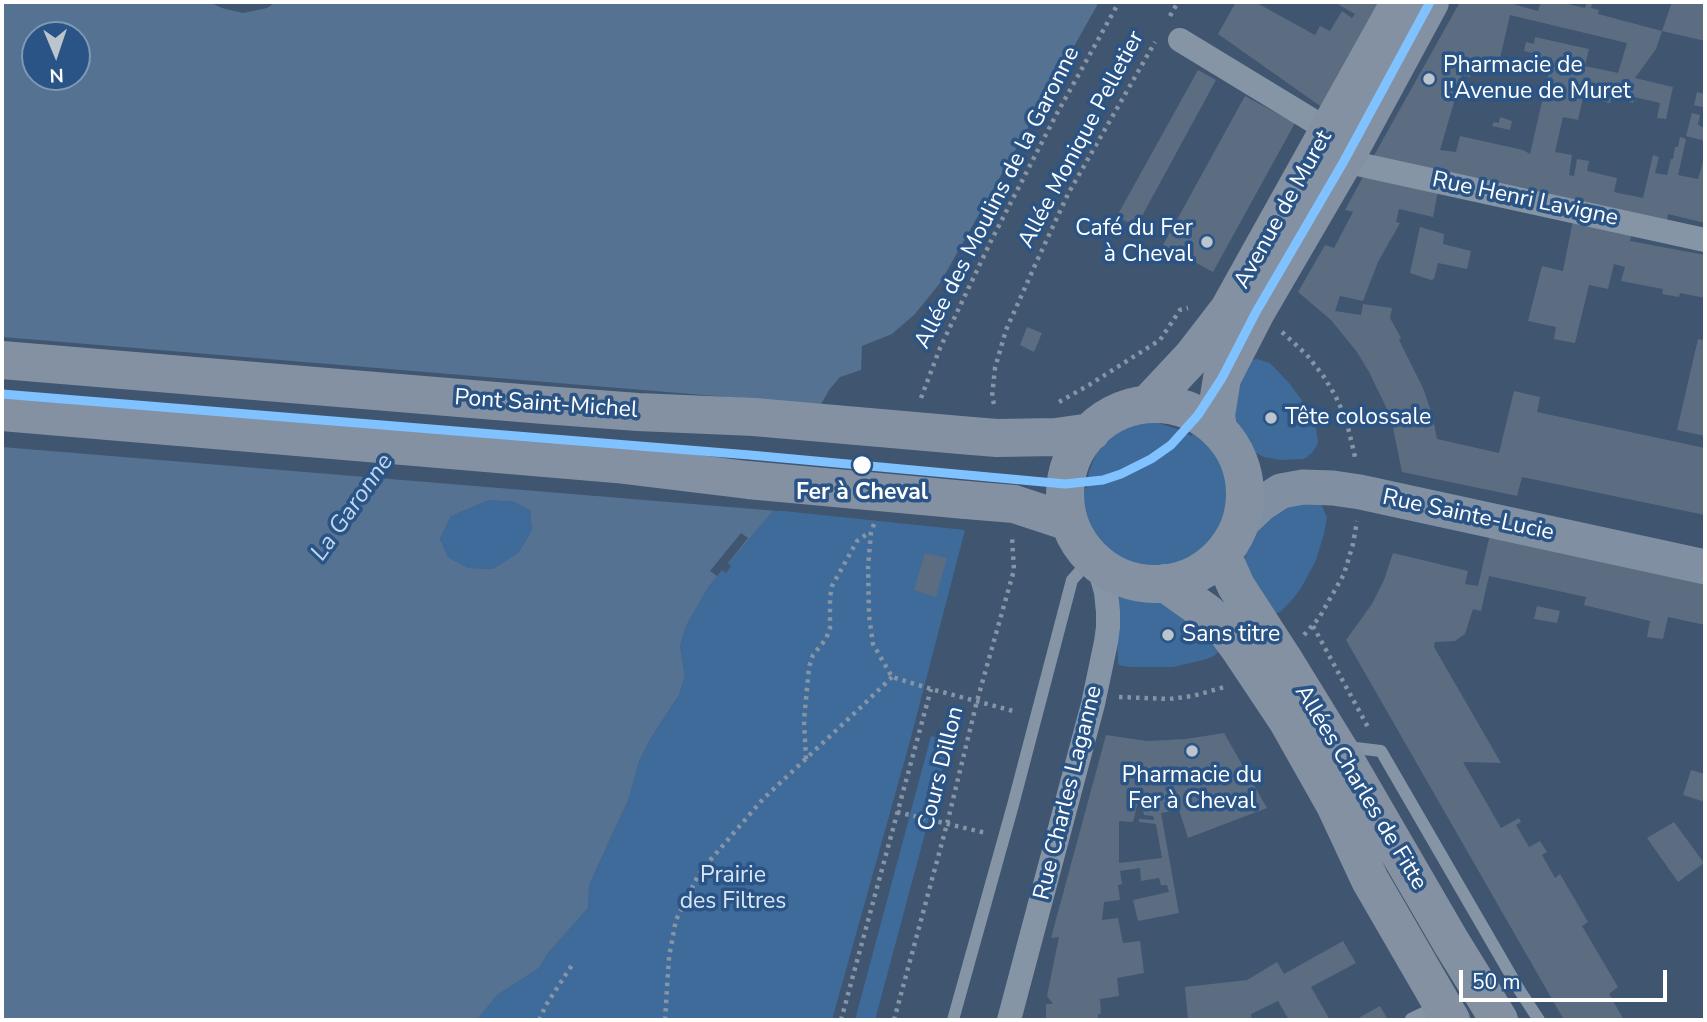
<!DOCTYPE html>
<meta charset="utf-8">
<style>
body{margin:0}
#map{position:relative;width:1707px;height:1022px;overflow:hidden;background:#3f5570;font-family:"Nunito Sans",sans-serif}
canvas{display:block}
.frame{position:absolute;inset:0;border:4px solid #fff;pointer-events:none}
.north{position:absolute;left:21px;top:21px;width:70px;height:70px;box-sizing:border-box;background:#2a5485;border:2px solid #7f98b6;border-radius:50%;rotate:178deg;font-size:19px;font-weight:700;line-height:28px;text-align:center;color:#fff}
.north::after{content:'';display:block;margin:auto;width:24px;height:32px;background:#bcc4cd;clip-path:polygon(50% 0,100% 100%,50% 72%,0 100%)}
.scale{position:absolute;left:1459px;top:970px;width:208px;height:32px;box-sizing:border-box;border:4px solid #fff;border-top:0;padding-left:9px;font-size:21px;line-height:24px;white-space:nowrap;color:#fff;-webkit-text-stroke:5px #2a5485;paint-order:stroke}
</style>
<div id="map">
<canvas width="1707" height="1022"></canvas>
<div class="frame"></div>
<div class="north">N</div>
<div class="scale">50 m</div>
</div>
<script>
const ctx = document.querySelector('canvas').getContext('2d');
ctx.lineJoin = 'round';
function paint(path, color) {
  ctx.fillStyle = color;
  ctx.fill(path, 'evenodd');
}
function toPath(rows) {
  const path = new Path2D();
  for (const r of rows) {
    if (r.length === 3) {
      path.moveTo(r[0] + r[2], r[1]);
      path.arc(r[0], r[1], r[2], 0, 2 * Math.PI);
      continue;
    }
    path.moveTo(r[0], r[1]);
    for (let i = 2; i < r.length; i += 2) path.lineTo(r[i], r[i + 1]);
  }
  return path;
}
function trace(path, color, width, dash) {
  ctx.strokeStyle = color;
  ctx.lineWidth = width;
  ctx.lineCap = dash ? 'butt' : 'round';
  ctx.setLineDash(dash || []);
  ctx.stroke(path);
}
function label(font, color, halo, rows, align = 'center') {
  ctx.font = font + ' "Nunito Sans",sans-serif';
  ctx.lineWidth = 7;
  ctx.setLineDash([]);
  ctx.textBaseline = 'middle';
  ctx.strokeStyle = halo;
  ctx.fillStyle = color;
  for (const [text, x, y, turn = 0] of rows) {
    ctx.save();
    ctx.translate(x, y);
    ctx.rotate((+turn || 0) * Math.PI / 180);
    ctx.textAlign = isNaN(turn) ? turn : align;
    if (halo) ctx.strokeText(text, 0, 0);
    ctx.fillText(text, 0, 0);
    ctx.restore();
  }
}
paint(toPath([
 [1257,359,1270,363,1290,384,1301,399,1316,428,1318,442,1316,447,1312,453,1304,459,1280,460,1264,457,1256,453,1244,440,1232,418,1228,403,1252,360],
 [1161,420,1158,423,1183,431,1191,436,1195,432,1211,444,1218,455,1227,478,1229,489,1229,500,1221,526,1216,536,1205,548,1195,556,1172,565,1158,567,1144,566,1121,559,1103,545,1095,536,1086,518,1081,499,1081,489,1087,488,1089,472,1096,454,1092,454,1104,440,1118,429,1128,425,1140,421],
 [489,500,514,502,530,510,532,530,519,552,493,569,468,568,448,557,440,539,451,516],
 [1316,500,1322,506,1327,517,1324,534,1316,560,1301,588,1292,600,1280,612,1274,614,1252,585,1245,560,1247,547,1252,534,1282,503],
 [774,510,965,530,910,741,832,1020,477,1020,497,995,539,968,548,953,588,908,589,885,629,798,639,761,652,736,679,695,685,676,680,648,686,626,709,586],
 [1119,592,1138,597,1158,599,1178,606,1219,651,1214,656,1207,659,1173,667,1133,667,1122,666,1118,664,1116,594],
 [931,736,950,740,875,1020,855,1020]
]), '#3f6b9a');
paint(toPath([
 [2,2,209,2,222,8,243,13,267,8,276,2,1099,2,940,283,915,314,892,334,862,346,861,370,840,377,829,390,802,438,774,510,709,586,686,626,680,647,685,676,679,695,652,736,639,761,629,798,589,885,588,908,548,953,539,968,497,995,477,1020,2,1020],
 [35,35,77,35,77,77,35,77],
 [489,500,514,502,530,510,532,530,519,552,493,569,468,568,448,557,440,539,451,516]
]), '#567293');
paint(toPath([
 [2,337,824,405,805,440,778,511,2,447],
 [741,533,748,538,728,563,731,566,726,573,722,570,717,576,710,571]
]), '#3f5570');
paint(toPath([
 [1236,2,1255,2,1315,35,1320,26,1330,31,1342,11,1352,18,1355,14,1334,2,1381,2,1323,108,1218,34],
 [1460,2,1513,2,1513,4,1538,11,1541,2,1559,2,1585,8,1587,2,1593,2,1591,8,1599,10,1598,14,1662,31,1656,49,1635,78,1673,87,1666,119,1657,118,1660,103,1634,97,1633,103,1629,102,1630,94,1614,90,1610,103,1590,99,1591,93,1584,93,1578,120,1563,117,1555,152,1572,155,1569,175,1574,176,1577,159,1589,161,1587,171,1617,178,1614,192,1643,198,1653,155,1659,157,1655,173,1667,175,1671,159,1673,159,1675,147,1678,147,1680,137,1686,139,1678,175,1698,179,1705,155,1705,223,1668,214,1667,221,1372,159],
 [1510,15,1627,43,1618,73,1585,66,1589,49,1535,37,1534,44,1526,42,1524,51,1532,53,1529,61,1538,65,1543,56,1552,58,1530,154,1523,150,1460,136,1456,152,1440,150,1462,75,1470,77,1472,70,1476,71,1478,66,1485,67,1486,64,1498,67],
 [1672,2,1705,2,1705,41,1662,31],
 [1198,70,1216,80,1136,227,1117,216],
 [1697,92,1705,94,1705,108,1694,105],
 [1245,96,1295,123,1213,272,1163,245],
 [1692,113,1700,115,1698,125,1705,128,1705,141,1686,136],
 [1500,117,1512,121,1510,130,1492,126,1494,122,1499,123],
 [1364,175,1438,191,1433,217,1399,209,1396,222,1400,223,1378,262,1363,301,1340,296,1335,311,1361,315,1363,304,1392,308,1390,318,1401,338,1399,340,1423,388,1432,414,1437,439,1499,453,1514,391,1540,397,1537,412,1705,448,1705,515,1522,477,1517,496,1402,472,1392,423,1387,409,1369,372,1357,352,1331,320,1298,292,1325,245,1334,248,1353,212,1345,210],
 [1573,220,1632,233,1630,241,1705,255,1705,298,1680,293,1679,297,1662,294,1663,289,1621,281,1625,267,1614,264,1608,289,1589,285,1575,343,1554,339,1556,327,1528,321,1542,266,1563,271],
 [1420,227,1444,234,1443,244,1471,251,1467,269,1438,263,1434,279,1431,280,1410,273],
 [1027,327,1042,333,1034,352,1020,345],
 [1698,339,1705,340,1705,436,1677,430],
 [1490,534,1705,580,1705,625,1668,617,1663,639,1647,637,1650,621,1584,605,1586,597,1489,576,1481,611,1473,609,1465,634,1455,641,1435,642,1434,647,1501,763,1463,762,1501,828,1519,818,1521,822,1516,825,1529,847,1540,841,1547,852,1542,855,1555,878,1560,874,1588,922,1582,926,1618,987,1609,994,1624,1020,1564,1020,1346,640,1372,604,1384,580,1393,553,1468,571,1465,584,1478,586],
 [925,553,947,558,936,597,914,590],
 [1537,606,1560,611,1557,623,1534,619],
 [1224,733,1267,808,1188,838,1179,810,1161,813,1179,913,1138,921,1133,900,1169,892,1167,885,1161,885,1159,878,1141,881,1140,868,1120,871,1122,884,1118,885,1120,900,1104,902,1102,920,1118,918,1123,943,1140,941,1144,973,1117,978,1119,996,1100,999,1101,1014,1098,1014,1098,1020,1046,1020,1046,1004,1053,1004,1047,996,1059,937,1051,938,1106,735,1147,741,1186,739],
 [1140,793,1144,815,1153,816,1154,820,1139,819,1139,822,1156,824,1162,858,1119,863,1119,821,1133,822],
 [1691,770,1705,774,1705,802,1683,795],
 [1674,822,1704,863,1678,882,1647,838],
 [1343,941,1356,963,1311,987,1330,1020,1289,1020,1278,1001,1251,1014,1252,1020,1188,1020,1185,987,1247,980,1277,962,1284,974],
 [1380,1006,1388,1020,1355,1020]
]), '#5c6d82');
trace(toPath([
 [1170,16,1178,2],
 [1282,332,1307,355,1324,377,1335,395,1346,419,1356,461],
 [921,398,940,348,991,241,1055,117,1119,2],
 [1059,402,1089,385,1160,340,1180,310,1188,308],
 [994,404,992,397,995,368,1006,330,1036,263,1068,194,1155,42],
 [874,524,871,532,868,567,869,616,873,644,892,677,931,689,1017,712],
 [1313,626,1369,729],
 [1304,635,1319,618,1344,574,1353,544,1357,521],
 [1119,697,1169,699,1193,696,1228,686],
 [806,759,804,720,809,667,813,655,826,639,830,628,830,597,832,586,857,541,870,532],
 [897,812,986,833],
 [539,1020,546,1005,572,965],
 [665,1020,669,957,676,920,700,872,763,799,860,708,892,677],
 [841,1020,931,689],
 [894,1020,947,824,977,701,1014,570,1012,537]
]), '#8595a6', 4.5, [3.5, 5]);
trace(toPath([
 [1347,747,1381,751,1520,991,1539,1020],
 [1411,1019,1438,1006],
 [953,1020,1013,805,1072,580,1092,558]
]), '#8595a6', 12);
trace(toPath([
 [1180,40,1328,130],
 [1344,161,1705,240],
 [1009,1020,1093,704,1106,642,1108,627,1108,612,1106,592,1098,564]
]), '#8595a6', 24);
trace(toPath([
 [1241,523,1261,504,1281,491,1303,487,1333,488,1360,492,1705,567]
]), '#8090a2', 35);
trace(toPath([
 [1148,404,1192,357,1229,309,1400,2],
 [1155,494,90],
 [1218,430,1216,415,1222,378,1256,312,1344,161,1430,2],
 [972,436,997,438,1056,437,1091,432],
 [966,500,1014,504,1069,522],
 [1222,554,1236,586,1282,657,1346,761,1451,942,1499,1020],
 [1165,583,1206,612,1225,629,1239,648,1287,720,1335,805,1370,880,1451,1020]
]), '#8491a3', 38);
trace(toPath([
 [2,360,544,405,638,412,754,417,972,436],
 [2,412,616,464,748,480,966,500]
]), '#8491a3', 38);
trace(toPath([
 [2,394,750,455,1065,484,1103,480,1121,474,1151,459,1171,445,1198,415,1222,378,1256,312,1344,161,1430,2]
]), '#80c2ff', 9);
for (const [x, y, r, color] of [
 [1429,79,7,"#bcc4cd"],
 [1207,242,7,"#bcc4cd"],
 [1271,418,7,"#bcc4cd"],
 [862,465,10,"#fff"],
 [1168,635,7,"#bcc4cd"],
 [1192,751,7,"#bcc4cd"]
]) {
  const dot = new Path2D();
  dot.arc(x, y, r, 0, 2 * Math.PI);
  ctx.fillStyle = color;
  ctx.fill(dot);
  trace(dot, '#2a5485', 2.5);
}
label('23px', '#fff', '#2a5485', [
 ["Pharmacie de",1443,66],
 ["l'Avenue de Muret",1443,92],
 ["Café du Fer",1193,229,"right"],
 ["à Cheval",1193,255,"right"],
 ["Tête colossale",1285,418],
 ["Sans titre",1182,635],
 ["Pharmacie du",1192,776,"center"],
 ["Fer à Cheval",1192,802,"center"]
], 'left');
label('23px', '#fff', '#2a5485', [
 ["Allée Monique Pelletier",1082,140,-62],
 ["Allée des Moulins de la Garonne",998,198,-63],
 ["Rue Henri Lavigne",1525,200,12],
 ["Avenue de Muret",1284,210,-61],
 ["Pont Saint-Michel",546,405,4],
 ["Rue Sainte-Lucie",1468,516,12],
 ["Cours Dillon",942,769,-76],
 ["Allées Charles de Fitte",1360,788,59],
 ["Rue Charles Laganne",1069,793,-76]
]);
label('bold 23px', '#fff', '#2a5485', [
 ["Fer à Cheval",862,493]
]);
label('23px', '#d8e6f6', '#2a5485', [
 ["Prairie",733,876],
 ["des Filtres",733,902]
]);
label('italic 24px', '#c0d7ef', '#2a5485', [
 ["La Garonne",353,508,-55]
]);
</script>
